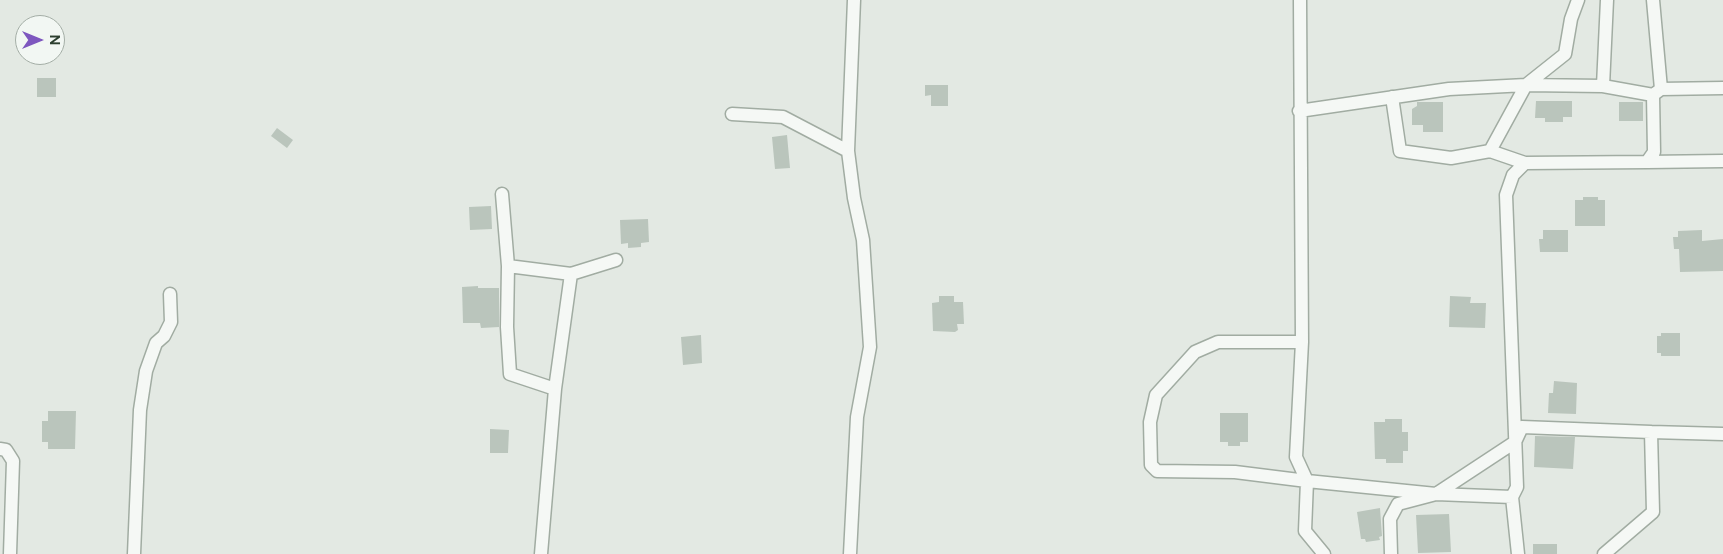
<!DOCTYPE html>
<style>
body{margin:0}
#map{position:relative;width:1723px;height:554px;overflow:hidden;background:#e3e9e3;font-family:Figtree,sans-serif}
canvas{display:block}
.north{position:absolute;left:15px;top:15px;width:50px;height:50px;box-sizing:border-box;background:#f2f7f3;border:1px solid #a3ada5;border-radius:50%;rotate:90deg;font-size:14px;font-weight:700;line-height:20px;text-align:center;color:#2c3f2f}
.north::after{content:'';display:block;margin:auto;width:18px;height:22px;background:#7e57bf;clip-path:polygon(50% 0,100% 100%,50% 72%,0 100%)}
</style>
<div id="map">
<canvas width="1723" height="554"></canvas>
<div class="north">N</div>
</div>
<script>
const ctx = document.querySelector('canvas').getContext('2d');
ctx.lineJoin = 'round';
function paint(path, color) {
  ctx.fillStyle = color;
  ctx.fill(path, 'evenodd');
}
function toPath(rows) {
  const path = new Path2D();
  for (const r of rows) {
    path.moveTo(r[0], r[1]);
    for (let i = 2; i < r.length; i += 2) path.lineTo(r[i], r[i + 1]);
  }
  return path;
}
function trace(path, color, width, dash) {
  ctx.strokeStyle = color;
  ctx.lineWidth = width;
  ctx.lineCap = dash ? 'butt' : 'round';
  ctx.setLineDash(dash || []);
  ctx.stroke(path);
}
paint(toPath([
 [37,78,56,78,56,97,37,97],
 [925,85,948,85,948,106,931,106,931,95,925,96],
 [1536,101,1572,101,1572,117,1563,117,1563,122,1545,122,1545,118,1535,118],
 [1417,102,1443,102,1443,132,1423,132,1423,125,1412,125,1412,109,1417,106],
 [1619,102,1643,102,1643,121,1619,121],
 [277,128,293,140,287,148,271,136],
 [787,135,790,168,775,169,772,137],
 [1583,197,1598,197,1598,200,1605,200,1605,226,1575,226,1575,200,1583,200],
 [491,206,492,229,470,230,469,207],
 [648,219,649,242,641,243,641,247,628,248,628,243,621,244,620,220],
 [1543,230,1568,230,1568,252,1540,252,1539,239,1543,239],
 [1702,230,1702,241,1723,239,1723,271,1680,272,1679,249,1674,249,1673,237,1678,237,1678,231],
 [478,286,478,288,499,288,499,327,481,328,480,323,463,323,462,287],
 [939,296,954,296,954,302,963,302,964,324,957,324,958,330,955,332,933,331,932,303,939,302],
 [1450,296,1471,297,1470,303,1486,303,1485,328,1449,327],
 [1661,333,1680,333,1680,356,1661,356,1661,353,1657,353,1657,336,1661,336],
 [701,335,702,363,683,365,681,337],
 [1554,381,1577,383,1576,414,1548,413,1549,393,1553,393],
 [48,411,76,411,75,449,48,449,48,442,42,442,42,421,48,421],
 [1220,413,1248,413,1248,442,1240,442,1240,446,1228,446,1228,442,1220,442],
 [1385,419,1402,419,1402,432,1408,432,1408,451,1403,451,1403,463,1386,463,1386,459,1375,459,1374,422,1385,422],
 [490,429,509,430,508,453,490,453],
 [1535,436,1575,437,1573,469,1534,467],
 [1380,508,1382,536,1379,537,1380,540,1366,542,1365,539,1361,539,1357,512],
 [1449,514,1451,552,1418,553,1416,515],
 [1533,544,1557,544,1557,554,1533,554]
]), '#bac5bc');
const minor = toPath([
 [1300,0,1302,342,1296,457,1307,481,1436,494,1515,442,1522,427,1651,432,1653,512,1604,554],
 [1653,0,1661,89],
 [1603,86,1607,0],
 [1392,97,1400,151,1451,158,1490,151,1526,85,1565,54,1571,19,1578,0],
 [1299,111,1449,89,1526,85,1603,86,1653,95],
 [732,114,783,117,848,151],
 [1490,151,1525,163],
 [1647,162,1723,161],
 [502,194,508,266,507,327,510,374,555,389,541,554],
 [508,266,571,274,616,260],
 [1302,342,1218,342,1195,352,1156,395,1150,422,1151,465,1157,471,1235,472,1307,481,1305,531,1324,554],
 [555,389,571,274],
 [1651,432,1723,434],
 [0,449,6,450,13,461,10,554],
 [1512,497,1518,554],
 [134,554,140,410,146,371,156,343,164,336,171,322,170,294],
 [850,554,857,417,870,347,863,240,854,198,848,151,854,0],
 [1391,554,1390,519,1398,504,1436,494,1512,497,1517,487,1506,195,1513,175,1525,163,1647,162,1654,152,1653,95,1661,89,1723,88]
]);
trace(minor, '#a1aca2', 15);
trace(minor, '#f5f8f5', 12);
</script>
